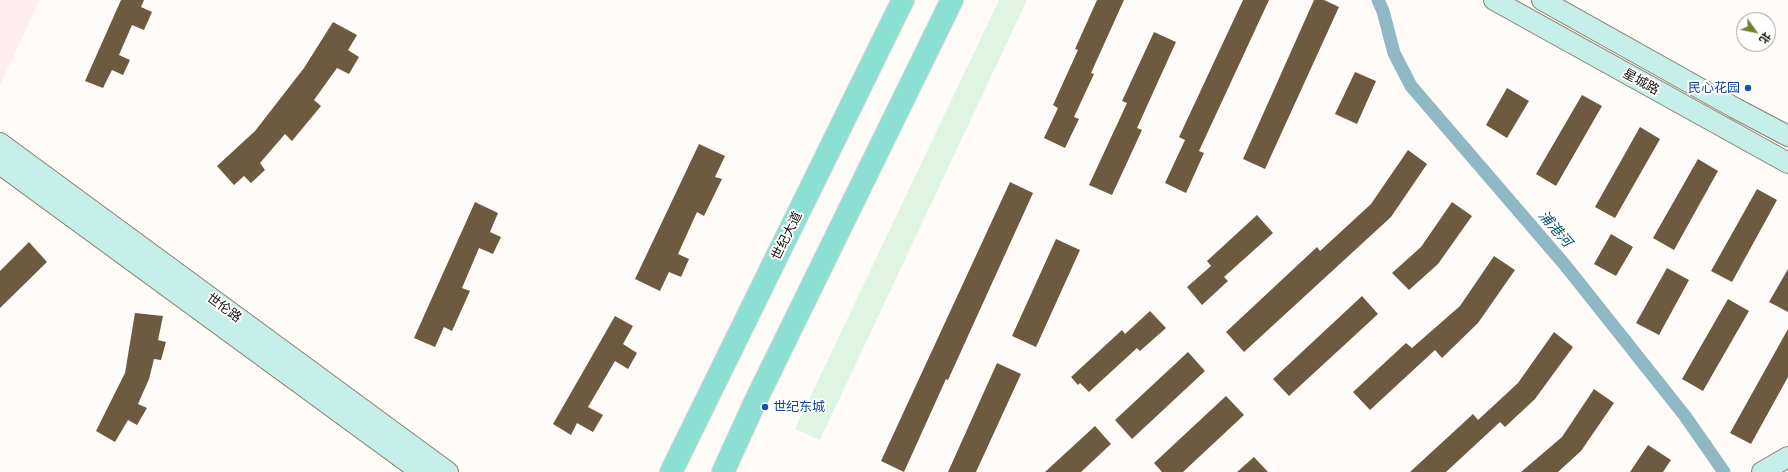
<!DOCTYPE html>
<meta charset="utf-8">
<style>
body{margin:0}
#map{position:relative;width:1788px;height:472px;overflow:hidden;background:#fefbf8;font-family:Cabin,"Noto Sans SC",sans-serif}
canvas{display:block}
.north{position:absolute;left:1736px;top:12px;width:40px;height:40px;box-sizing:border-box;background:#fff;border:1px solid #a2a09d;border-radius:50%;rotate:123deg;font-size:11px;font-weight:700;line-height:16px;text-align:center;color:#16110b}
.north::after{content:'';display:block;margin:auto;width:14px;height:18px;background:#718130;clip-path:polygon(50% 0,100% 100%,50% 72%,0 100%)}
</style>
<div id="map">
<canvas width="1788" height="472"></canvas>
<div class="north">北</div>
</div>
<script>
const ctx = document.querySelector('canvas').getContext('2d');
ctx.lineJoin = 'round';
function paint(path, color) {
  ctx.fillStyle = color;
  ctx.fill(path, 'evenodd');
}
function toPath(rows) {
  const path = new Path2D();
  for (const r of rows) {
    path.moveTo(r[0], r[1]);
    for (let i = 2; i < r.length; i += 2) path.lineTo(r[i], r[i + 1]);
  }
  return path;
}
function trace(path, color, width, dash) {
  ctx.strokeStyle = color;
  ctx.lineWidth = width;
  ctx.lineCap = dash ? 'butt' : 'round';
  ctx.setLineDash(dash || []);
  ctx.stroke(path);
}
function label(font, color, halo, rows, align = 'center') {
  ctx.font = font + ' Cabin,"Noto Sans SC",sans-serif';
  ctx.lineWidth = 4;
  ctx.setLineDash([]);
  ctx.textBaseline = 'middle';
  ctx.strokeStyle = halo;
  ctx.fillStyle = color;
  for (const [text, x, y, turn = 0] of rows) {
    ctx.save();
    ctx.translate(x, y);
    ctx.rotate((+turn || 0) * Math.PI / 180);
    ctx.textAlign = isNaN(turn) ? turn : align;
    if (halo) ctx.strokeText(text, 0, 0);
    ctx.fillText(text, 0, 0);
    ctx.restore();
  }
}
paint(toPath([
 [0,0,40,0,0,85]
]), '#feedef');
paint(toPath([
 [999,0,1027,0,820,440,795,429]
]), '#dff4e2');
trace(toPath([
 [1378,0,1383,11,1394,53,1411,86,1565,265,1685,416,1724,472]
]), '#8fb7c4', 13);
paint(toPath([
 [121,0,144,0,141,7,152,12,144,30,132,25,119,55,130,60,123,75,112,70,103,88,85,81],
 [1097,0,1124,0,1091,73,1094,74,1074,117,1079,119,1065,148,1044,138,1058,108,1053,105,1078,50,1075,49],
 [1243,0,1269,0,1199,151,1204,153,1186,193,1165,183,1185,140,1179,137],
 [1314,0,1324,0,1339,7,1265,169,1243,159],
 [333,22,357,35,348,50,359,57,349,74,337,68,314,100,321,106,292,141,285,134,260,163,265,170,251,183,244,176,234,185,217,166,255,131,304,68],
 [1154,32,1176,42,1137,128,1142,130,1112,195,1089,185,1127,103,1122,101],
 [1355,72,1376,81,1357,124,1335,114],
 [1507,88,1529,101,1507,138,1486,125],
 [1582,95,1602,106,1556,186,1536,174],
 [1640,127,1660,139,1615,218,1595,207],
 [699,144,725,156,715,177,722,179,704,216,697,212,678,254,689,259,681,277,669,272,660,291,635,279],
 [1408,150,1427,164,1391,217,1244,352,1226,332,1317,247,1320,251,1371,204],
 [1698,159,1718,171,1674,250,1653,238],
 [1010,182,1033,193,948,380,946,379,904,472,881,461],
 [1757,189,1777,200,1732,282,1711,271],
 [475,202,498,213,490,232,501,237,493,254,479,248,462,288,470,291,452,331,444,327,435,347,414,338],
 [1452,202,1472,216,1438,264,1409,290,1392,273,1421,247],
 [1257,215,1273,233,1224,277,1228,281,1202,305,1187,287,1211,266,1207,261],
 [1611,234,1633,247,1616,276,1594,264],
 [1056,239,1080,250,1036,347,1012,336],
 [29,242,47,262,0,308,0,271],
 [1494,256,1515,270,1478,323,1442,358,1435,350,1370,410,1353,392,1406,343,1412,348,1460,306],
 [1667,268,1689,280,1659,335,1636,323],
 [1788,269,1788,312,1769,302],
 [1362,296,1378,314,1289,396,1273,379],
 [1728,299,1749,311,1703,391,1682,379],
 [1150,311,1166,328,1140,351,1137,348,1089,392,1080,383,1078,385,1071,377,1122,330,1125,334],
 [135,313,163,316,158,340,166,342,161,360,154,359,149,379,138,404,147,408,137,425,128,420,115,442,96,431,125,373],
 [615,316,633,326,623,344,637,353,628,369,615,361,588,407,603,415,593,432,577,423,571,435,553,424],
 [1788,329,1788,377,1751,444,1730,433],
 [1554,332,1573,347,1535,399,1505,427,1500,422,1446,472,1410,472,1473,414,1478,420,1518,383],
 [1188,352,1205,371,1132,439,1115,420],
 [997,363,1021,374,976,472,948,472],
 [1594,389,1614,403,1581,451,1558,472,1521,472,1562,437],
 [1226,396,1244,415,1183,472,1162,472,1154,463],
 [1095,426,1111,444,1081,472,1045,472],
 [1648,445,1671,460,1663,472,1630,472],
 [1254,457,1268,472,1237,472]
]), '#6d5a40');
const secondary = toPath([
 [1494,0,1788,163],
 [1542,0,1735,108,1788,136],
 [0,143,448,472],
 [0,164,421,472],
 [1762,472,1788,457]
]);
const primary = toPath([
 [671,472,903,0],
 [723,472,755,402,952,0]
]);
trace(secondary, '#8c7f6f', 22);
trace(primary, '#dad9d8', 24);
trace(secondary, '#c5efe8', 20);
trace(primary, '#8be0d1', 22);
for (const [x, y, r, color] of [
 [1748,88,4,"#1a4fb4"],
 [765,407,4,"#1a4fb4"]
]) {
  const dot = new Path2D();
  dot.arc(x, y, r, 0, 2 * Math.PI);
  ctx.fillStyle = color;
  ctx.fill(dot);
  trace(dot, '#fff', 1.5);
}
label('13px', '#16110b', '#fff', [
 ["星城路",1641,82,29],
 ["世纪大道",787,236,-64],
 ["世伦路",224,308,36]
]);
label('13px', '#164399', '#fff', [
 ["民心花园",1740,88],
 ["世纪东城",773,407,"left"]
], 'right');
label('italic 14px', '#04596c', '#fff', [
 ["浦港河",1555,229,49]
]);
</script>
